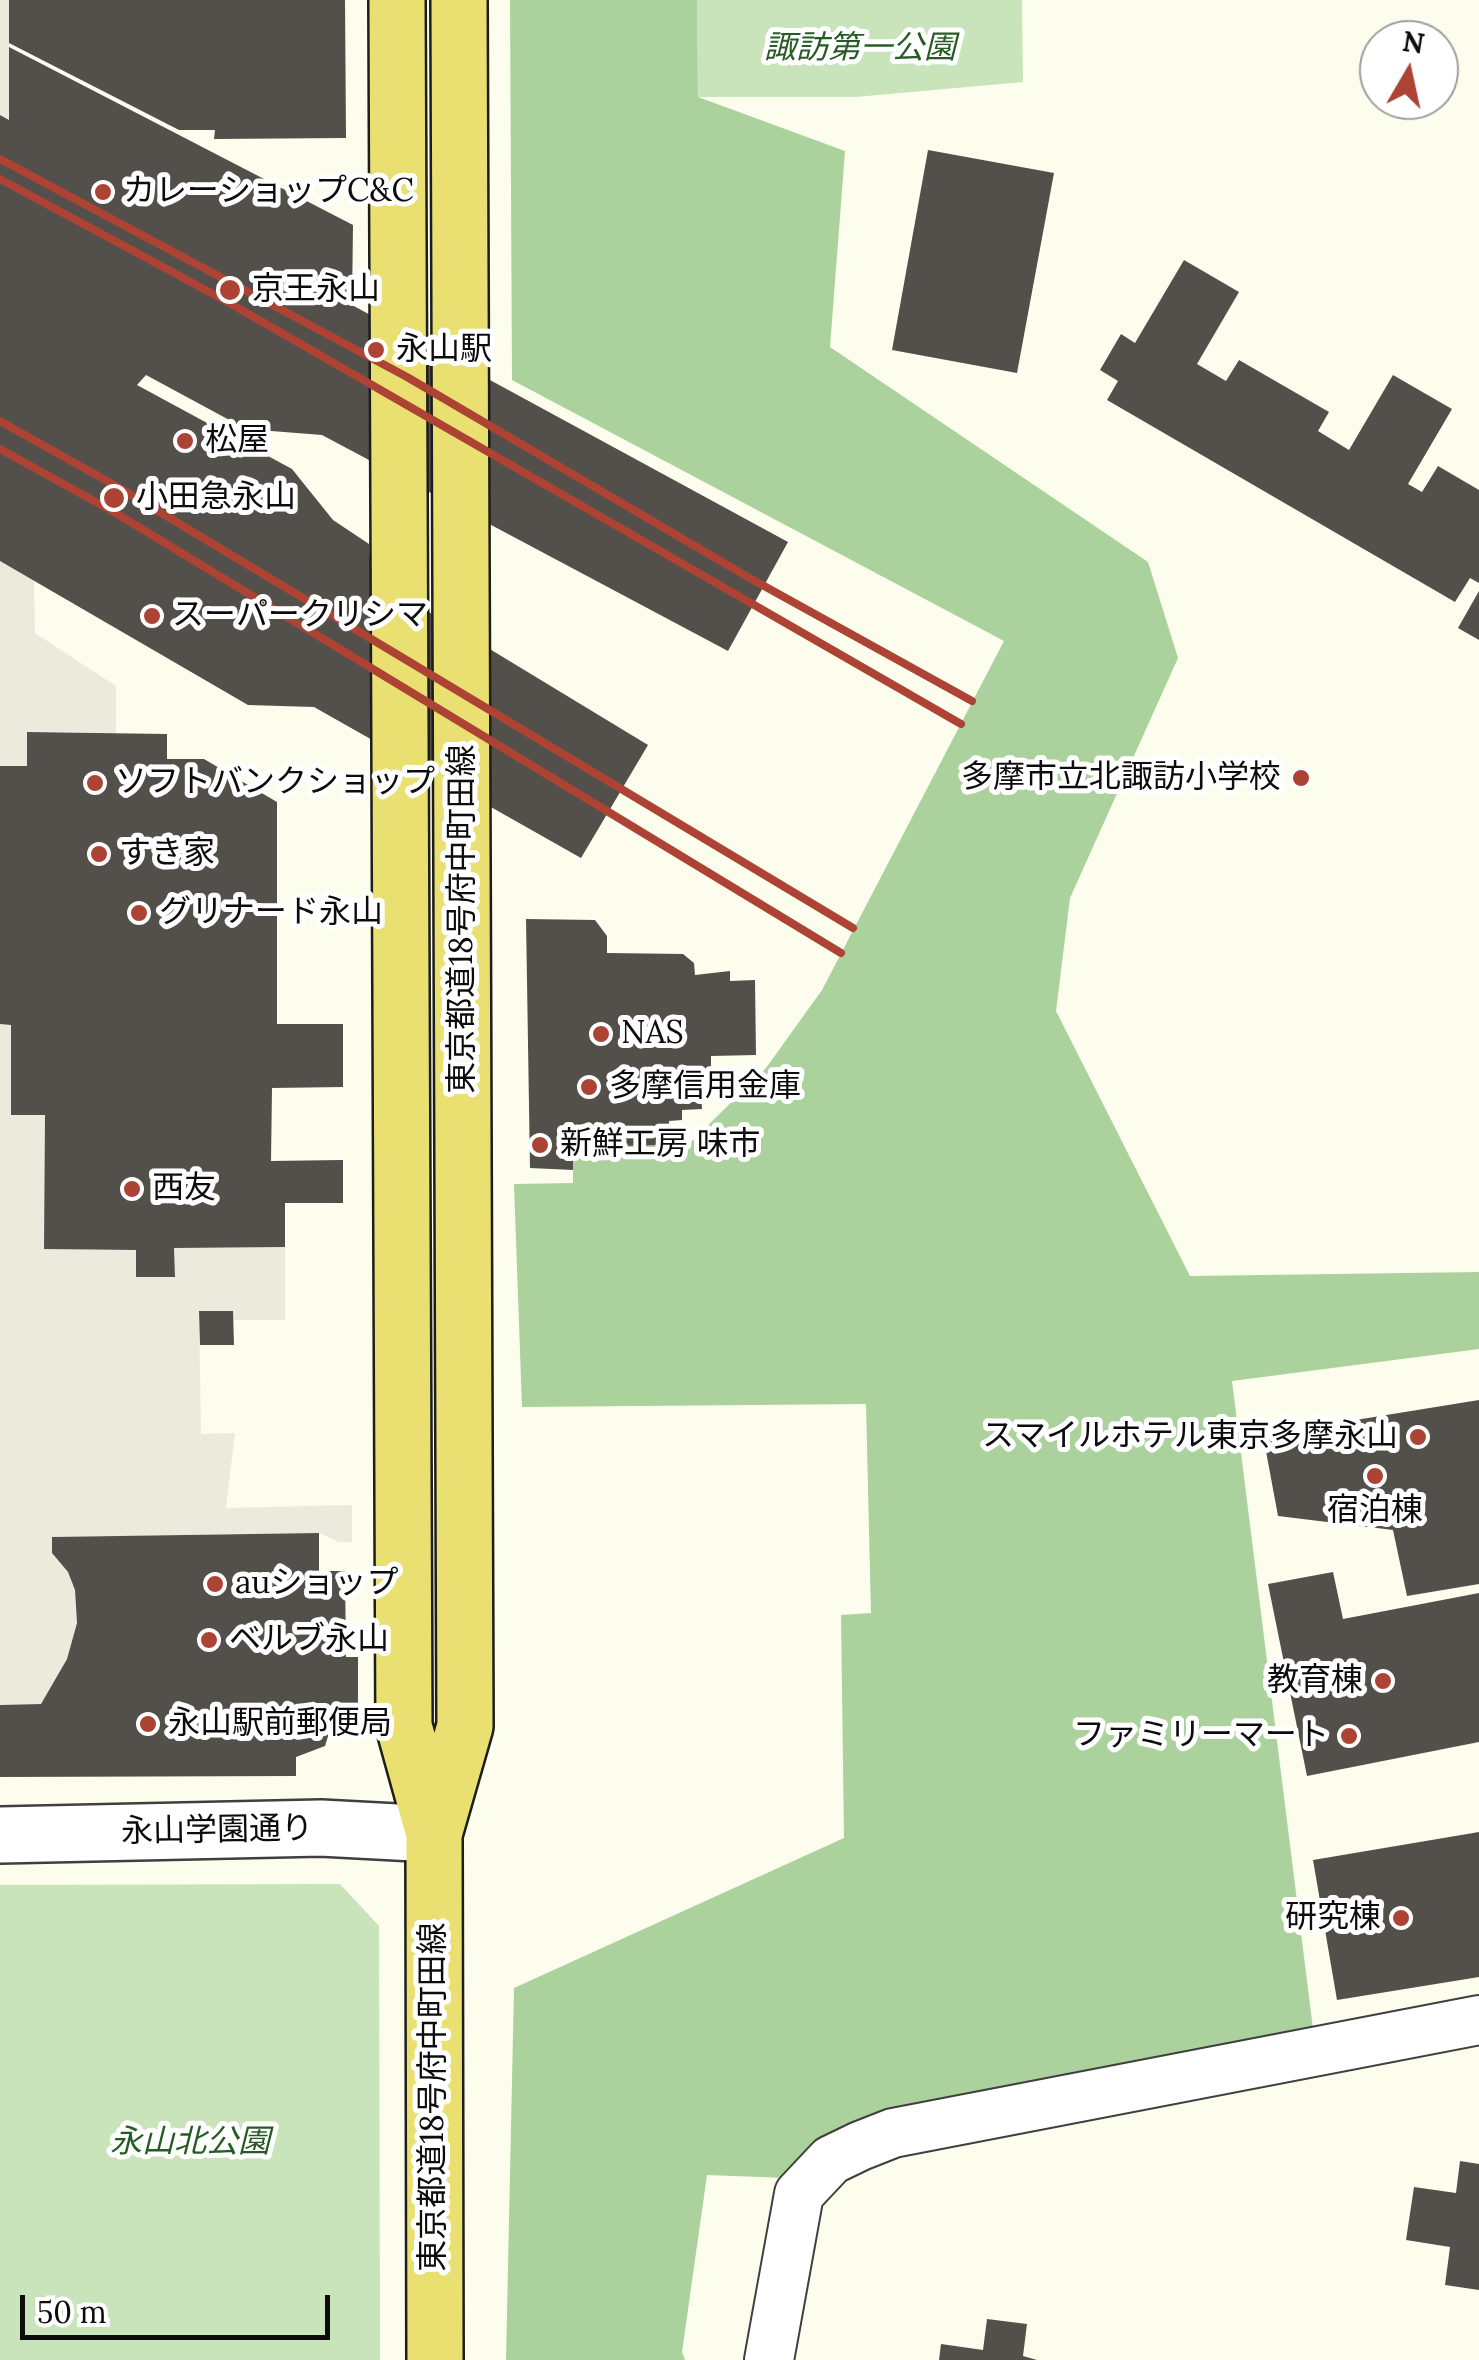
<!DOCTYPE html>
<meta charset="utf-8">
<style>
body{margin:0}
#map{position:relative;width:1479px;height:2360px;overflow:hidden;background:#fdfded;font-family:Lora,serif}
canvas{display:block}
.north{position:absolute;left:1359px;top:20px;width:100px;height:100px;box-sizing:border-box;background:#fff;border:2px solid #9e9e9e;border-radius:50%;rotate:9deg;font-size:28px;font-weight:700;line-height:40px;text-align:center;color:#0c0c0c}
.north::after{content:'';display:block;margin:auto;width:35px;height:45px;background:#ac4334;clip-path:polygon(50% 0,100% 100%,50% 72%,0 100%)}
.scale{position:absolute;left:20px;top:2295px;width:310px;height:45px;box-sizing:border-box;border:5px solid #0c0c0c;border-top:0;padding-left:12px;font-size:30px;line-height:35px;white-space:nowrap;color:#0c0c0c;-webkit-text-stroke:8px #fff;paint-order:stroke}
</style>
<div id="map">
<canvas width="1479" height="2360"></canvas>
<div class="north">N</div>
<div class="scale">50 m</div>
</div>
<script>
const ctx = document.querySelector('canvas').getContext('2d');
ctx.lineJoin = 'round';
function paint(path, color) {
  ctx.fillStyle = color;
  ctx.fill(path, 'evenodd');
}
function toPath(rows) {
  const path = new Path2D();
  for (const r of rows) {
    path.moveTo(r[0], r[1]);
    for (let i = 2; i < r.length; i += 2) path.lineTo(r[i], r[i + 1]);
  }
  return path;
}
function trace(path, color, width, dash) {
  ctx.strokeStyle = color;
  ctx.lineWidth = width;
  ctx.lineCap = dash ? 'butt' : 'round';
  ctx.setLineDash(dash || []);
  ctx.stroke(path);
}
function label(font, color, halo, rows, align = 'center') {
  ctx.font = font + ' Lora,"Noto Sans JP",serif';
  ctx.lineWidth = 10;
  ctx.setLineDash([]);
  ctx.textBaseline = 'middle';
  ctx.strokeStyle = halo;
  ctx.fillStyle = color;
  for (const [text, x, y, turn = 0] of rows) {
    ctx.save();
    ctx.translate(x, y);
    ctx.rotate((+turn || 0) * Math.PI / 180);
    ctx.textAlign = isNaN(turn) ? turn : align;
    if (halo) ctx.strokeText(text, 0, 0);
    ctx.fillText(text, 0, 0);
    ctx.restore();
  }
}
paint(toPath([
 [697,0,1022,0,1023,82,856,97,698,97],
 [340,1884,379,1926,380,2360,0,2360,0,1885]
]), '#c9e3bb');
paint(toPath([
 [510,0,697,0,698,97,845,151,830,347,1148,562,1178,658,1070,898,1056,1011,1190,1276,1479,1272,1479,1349,1232,1381,1313,2029,905,2105,843,2128,786,2178,707,2175,682,2352,685,2360,506,2360,514,1988,844,1838,841,1615,871,1613,866,1404,522,1407,514,1184,573,1183,573,1147,688,1145,766,1068,822,990,1004,641,512,380]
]), '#abd29c');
paint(toPath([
 [0,0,9,0,9,120,0,115],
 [0,561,34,581,35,633,116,686,116,733,27,732,27,766,0,766],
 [0,1024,11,1025,11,1114,45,1115,45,1249,136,1250,136,1277,175,1276,174,1248,285,1247,285,1320,233,1320,232,1311,199,1311,201,1434,235,1433,226,1508,352,1505,352,1542,339,1542,319,1533,52,1537,52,1553,68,1572,75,1590,77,1623,67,1659,41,1704,0,1705]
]), '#eceadd');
paint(toPath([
 [9,0,345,0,346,138,214,139,215,130,179,130,9,43],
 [9,47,353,225,352,305,788,542,728,651,322,435,246,429,146,375,137,385,292,469,333,520,369,544,371,577,648,745,581,858,314,707,248,705,0,561,0,115,9,120],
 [928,150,1054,173,1017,373,892,350],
 [1184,260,1239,292,1197,364,1226,381,1239,360,1329,412,1318,431,1349,450,1393,375,1452,409,1408,484,1422,492,1438,466,1479,490,1479,583,1470,578,1455,602,1107,400,1118,381,1100,370,1121,334,1135,343],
 [1479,591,1479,640,1458,628],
 [27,732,167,734,167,759,204,759,277,802,277,1024,343,1024,343,1087,272,1088,271,1161,343,1160,343,1203,285,1203,285,1247,174,1248,175,1277,136,1277,136,1250,44,1249,45,1115,11,1115,11,1025,0,1024,0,766,27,766],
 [526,919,595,920,607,936,607,953,683,954,694,963,695,975,730,971,730,981,755,980,756,1055,711,1056,711,1091,701,1091,702,1109,682,1110,682,1120,669,1121,670,1145,573,1147,573,1170,530,1168],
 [199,1311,233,1311,234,1345,200,1345],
 [1479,1400,1479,1584,1407,1596,1393,1530,1278,1516,1263,1435],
 [319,1533,319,1571,345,1571,346,1657,358,1657,358,1720,333,1720,325,1746,296,1757,296,1776,0,1777,0,1705,41,1704,67,1659,77,1623,75,1590,68,1572,52,1553,52,1537],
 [1333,1572,1343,1619,1479,1593,1479,1742,1307,1776,1268,1584],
 [1479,1832,1479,1977,1337,2000,1313,1860],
 [1460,2161,1479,2164,1479,2290,1445,2285,1450,2247,1406,2240,1414,2187,1456,2193],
 [987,2319,1027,2324,1023,2356,1037,2360,939,2360,941,2344,983,2350]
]), '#534f4a');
const minor = toPath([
 [769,2360,799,2194,831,2160,860,2146,893,2133,1479,2020]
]);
const tertiary = toPath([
 [0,1835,321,1828,434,1834]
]);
const primary = toPath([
 [397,0,404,1726,434,1834,435,2360],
 [434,1834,465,1726,459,0]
]);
trace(minor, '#3f3f3f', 52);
trace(tertiary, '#3f3f3f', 60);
trace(primary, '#1d1d1d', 60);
trace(minor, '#fff', 48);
trace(tertiary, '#fff', 55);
trace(primary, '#e9e071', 55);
trace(toPath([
 [0,159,407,377,746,576,972,701],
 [0,179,226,301,961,724],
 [0,421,123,490,853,928],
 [0,449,114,512,841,953]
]), '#ac4334', 8);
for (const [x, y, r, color] of [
 [103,192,10,"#ac4334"],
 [230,290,12,"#ac4334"],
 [376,350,10,"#ac4334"],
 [185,441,10,"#ac4334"],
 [114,498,12,"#ac4334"],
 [152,616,10,"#ac4334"],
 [1301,778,10,"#ac4334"],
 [95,783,10,"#ac4334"],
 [99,854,10,"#ac4334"],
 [139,913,10,"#ac4334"],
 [601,1034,10,"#ac4334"],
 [589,1087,10,"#ac4334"],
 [540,1145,10,"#ac4334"],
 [132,1189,10,"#ac4334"],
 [1418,1437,10,"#ac4334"],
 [1375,1476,10,"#ac4334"],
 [215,1584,10,"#ac4334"],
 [209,1640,10,"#ac4334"],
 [1383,1681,10,"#ac4334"],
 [148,1724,10,"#ac4334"],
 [1349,1736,10,"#ac4334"],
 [1401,1918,10,"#ac4334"]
]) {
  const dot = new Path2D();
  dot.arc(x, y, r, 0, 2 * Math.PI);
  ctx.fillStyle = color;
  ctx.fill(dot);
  trace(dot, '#fff', 4);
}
label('italic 32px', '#265c24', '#fff', [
 ["諏訪第一公園",860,49],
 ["永山北公園",190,2143]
]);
label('32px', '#0c0c0c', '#fff', [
 ["カレーショップC&C",123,192],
 ["京王永山",252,290],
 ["永山駅",396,350],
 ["松屋",205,441],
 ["小田急永山",136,498],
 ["スーパークリシマ",172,616],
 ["多摩市立北諏訪小学校",1281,778,"right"],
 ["ソフトバンクショップ",115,783],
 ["すき家",119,854],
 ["グリナード永山",159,913],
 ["NAS",621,1034],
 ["多摩信用金庫",609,1087],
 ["新鮮工房 味市",560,1145],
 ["西友",152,1189],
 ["スマイルホテル東京多摩永山",1398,1437,"right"],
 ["宿泊棟",1375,1511,"center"],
 ["auショップ",235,1584],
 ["ベルブ永山",229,1640],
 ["教育棟",1363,1681,"right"],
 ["永山駅前郵便局",168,1724],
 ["ファミリーマート",1329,1736,"right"],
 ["研究棟",1381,1918,"right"]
], 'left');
label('32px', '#0c0c0c', '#fff', [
 ["東京都道18号府中町田線",463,919,-90],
 ["永山学園通り",217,1831,-1],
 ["東京都道18号府中町田線",434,2097,-90]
]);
</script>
